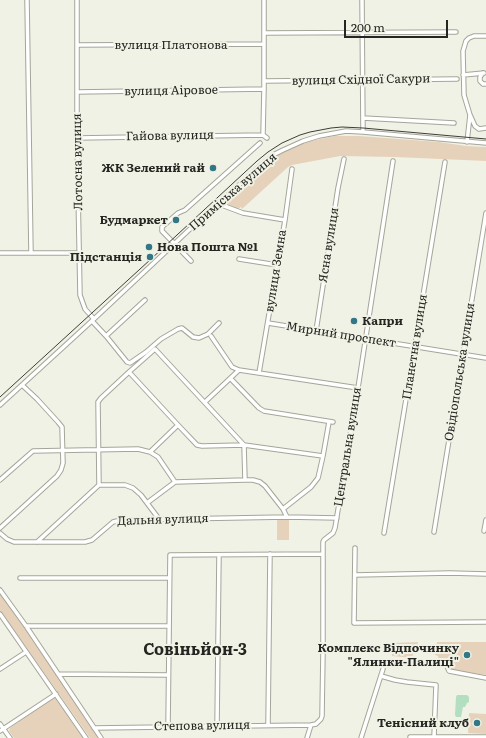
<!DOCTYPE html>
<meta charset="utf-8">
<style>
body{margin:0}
#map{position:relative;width:486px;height:738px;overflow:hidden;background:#f0f2e5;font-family:Literata,serif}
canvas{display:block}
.scale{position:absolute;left:344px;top:20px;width:104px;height:18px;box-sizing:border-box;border:2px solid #252621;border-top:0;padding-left:5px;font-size:12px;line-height:14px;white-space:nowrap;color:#252621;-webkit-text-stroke:3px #f0f2e5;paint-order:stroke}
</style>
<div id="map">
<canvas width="486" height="738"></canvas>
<div class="scale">200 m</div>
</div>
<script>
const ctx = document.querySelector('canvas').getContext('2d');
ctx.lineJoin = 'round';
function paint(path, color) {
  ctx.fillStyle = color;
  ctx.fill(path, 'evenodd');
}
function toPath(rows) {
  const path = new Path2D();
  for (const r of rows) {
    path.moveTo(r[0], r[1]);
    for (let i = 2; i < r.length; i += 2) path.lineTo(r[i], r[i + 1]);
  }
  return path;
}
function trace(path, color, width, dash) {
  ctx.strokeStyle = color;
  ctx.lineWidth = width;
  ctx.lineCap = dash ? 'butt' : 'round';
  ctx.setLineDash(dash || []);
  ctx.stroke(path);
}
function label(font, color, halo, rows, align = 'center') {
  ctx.font = font + ' Literata,serif';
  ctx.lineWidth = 4;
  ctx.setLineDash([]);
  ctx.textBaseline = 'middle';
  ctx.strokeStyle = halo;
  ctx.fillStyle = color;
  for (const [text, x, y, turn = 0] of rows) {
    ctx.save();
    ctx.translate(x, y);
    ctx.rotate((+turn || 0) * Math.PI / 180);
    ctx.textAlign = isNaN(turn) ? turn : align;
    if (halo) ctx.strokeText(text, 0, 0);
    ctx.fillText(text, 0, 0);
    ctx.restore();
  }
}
paint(toPath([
 [335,136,359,136,439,142,466,146,486,147,486,161,395,157,340,156,292,165,288,167,242,209,241,207,238,209,227,204,226,202,230,197,275,156,285,151,306,142,320,139],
 [277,520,289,520,289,540,277,540],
 [0,593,14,611,98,738,90,738,0,610],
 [418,642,417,651,414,651,412,658,392,656,391,643],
 [437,642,486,642,486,675,450,670,447,662,439,663,438,656,435,655],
 [52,698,55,698,83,738,14,738,9,731,10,728],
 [469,713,486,714,486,734,468,733]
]), '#e6d2bb');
paint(toPath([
 [457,695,467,695,469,697,469,702,467,703,465,707,463,707,461,717,456,717,455,715,456,697]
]), '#b3debf');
const minor = toPath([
 [27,0,31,253],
 [77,0,77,138,80,295,85,309,94,319],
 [264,0,264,89,263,135,267,138],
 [362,0,363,132],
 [264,33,456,32],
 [486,36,474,36,469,38,466,41,463,51,464,95,470,115,475,126,479,129,486,128],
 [77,45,264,44],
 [483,73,480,77,480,81,483,84,486,84],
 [463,75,484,73],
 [264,81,457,79],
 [77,92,264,89],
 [363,118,454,123],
 [77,138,263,135],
 [467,142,470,115],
 [219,204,243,213,285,220],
 [0,253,80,253],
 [239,259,277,265],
 [191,261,162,231,162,227,178,213,185,210,260,143],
 [92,321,106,336,127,362,130,363,146,352,161,339,178,329,182,328,193,337,199,338,208,334,219,323],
 [268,323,486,358],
 [316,331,338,188,344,159],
 [106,336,145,300],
 [211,336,232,367,239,370],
 [129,372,178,425,197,445,202,446,244,445,323,456],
 [259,373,285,220,292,169],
 [231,379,259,408,264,411,333,422],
 [205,402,239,370,358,388],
 [0,405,94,319,190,229,259,167,275,154,283,150,303,141,319,136,346,131,363,132,486,143],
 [150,452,178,425],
 [0,480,33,451,138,449,150,452,158,457,175,482,245,480,253,480,260,482,265,486,283,509,287,517],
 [99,485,125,485,133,488,141,495,159,519],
 [147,503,175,482],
 [283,509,311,487,318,478,323,456,329,422],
 [0,528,57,476,61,470,63,463,62,427,58,422,37,399,22,385],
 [484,531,486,520],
 [434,532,486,213],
 [0,533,7,539,14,542,85,542,92,540,113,522,121,520,287,517,337,518],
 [384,533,445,162],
 [37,542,99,485,98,402,101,398,129,372,155,349,244,445,245,480],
 [355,548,354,623,486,622],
 [355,575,450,573,486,574],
 [20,578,169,578],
 [0,590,26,626,101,738],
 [0,614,86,738],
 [26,626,169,626],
 [430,664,446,664,449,671,486,678],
 [0,669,26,652],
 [58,674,168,675],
 [381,676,395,680,407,682,436,685,434,737],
 [0,724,10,738],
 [268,725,270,554],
 [217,726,219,555],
 [168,727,170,555,323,554],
 [94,728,311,725,316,724,321,719,322,716,323,652,323,542,324,540,333,533,335,528,358,388,393,161],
 [0,731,56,694],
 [410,737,486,737],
 [307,738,311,725],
 [361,738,383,669]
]);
trace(minor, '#a4a699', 5.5);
trace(minor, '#fff', 3.5);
trace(toPath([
 [0,397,151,259,257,161,268,152,282,143,300,135,310,132,331,128,342,127,363,128,486,139]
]), '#3d3e38', 1);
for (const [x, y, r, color] of [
 [213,168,4,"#337786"],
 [176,220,4,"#337786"],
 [149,247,4,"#337786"],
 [150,257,4,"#337786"],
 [354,321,4,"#337786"],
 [467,655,4,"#337786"],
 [477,723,4,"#337786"]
]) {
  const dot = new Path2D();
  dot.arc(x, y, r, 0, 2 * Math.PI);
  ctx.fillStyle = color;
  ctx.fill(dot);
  trace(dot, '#f0f2e5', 1.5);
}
label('12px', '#252621', '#f0f2e5', [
 ["вулиця Платонова",171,45],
 ["вулиця Східної Сакури",361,80,-1],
 ["вулиця Аіровое",171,91,-1],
 ["Гайова вулиця",170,136,-1],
 ["Лотосна вулиця",78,162,-91],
 ["Приміська вулиця",233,192,-41],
 ["Ясна вулиця",329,245,-81],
 ["вулиця Земна",276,271,-81],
 ["Мирний проспект",341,335,9],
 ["Планетна вулиця",415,347,-81],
 ["Овідіопольська вулиця",460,372,-81],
 ["Центральна вулиця",348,447,-81],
 ["Дальня вулиця",163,520,-2],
 ["Степова вулиця",202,726,-1]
]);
label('bold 12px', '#252621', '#f0f2e5', [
 ["ЖК Зелений гай",205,168],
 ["Будмаркет",168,220],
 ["Нова Пошта №1",157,247,"left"],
 ["Підстанція",142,257],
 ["Капри",362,321,"left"],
 ["Комплекс Відпочинку",459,648],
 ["\"Ялинки-Палиці\"",459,662],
 ["Тенісний клуб",469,723]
], 'right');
label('bold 16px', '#252621', '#f0f2e5', [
 ["Совіньйон-3",195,650]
]);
</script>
